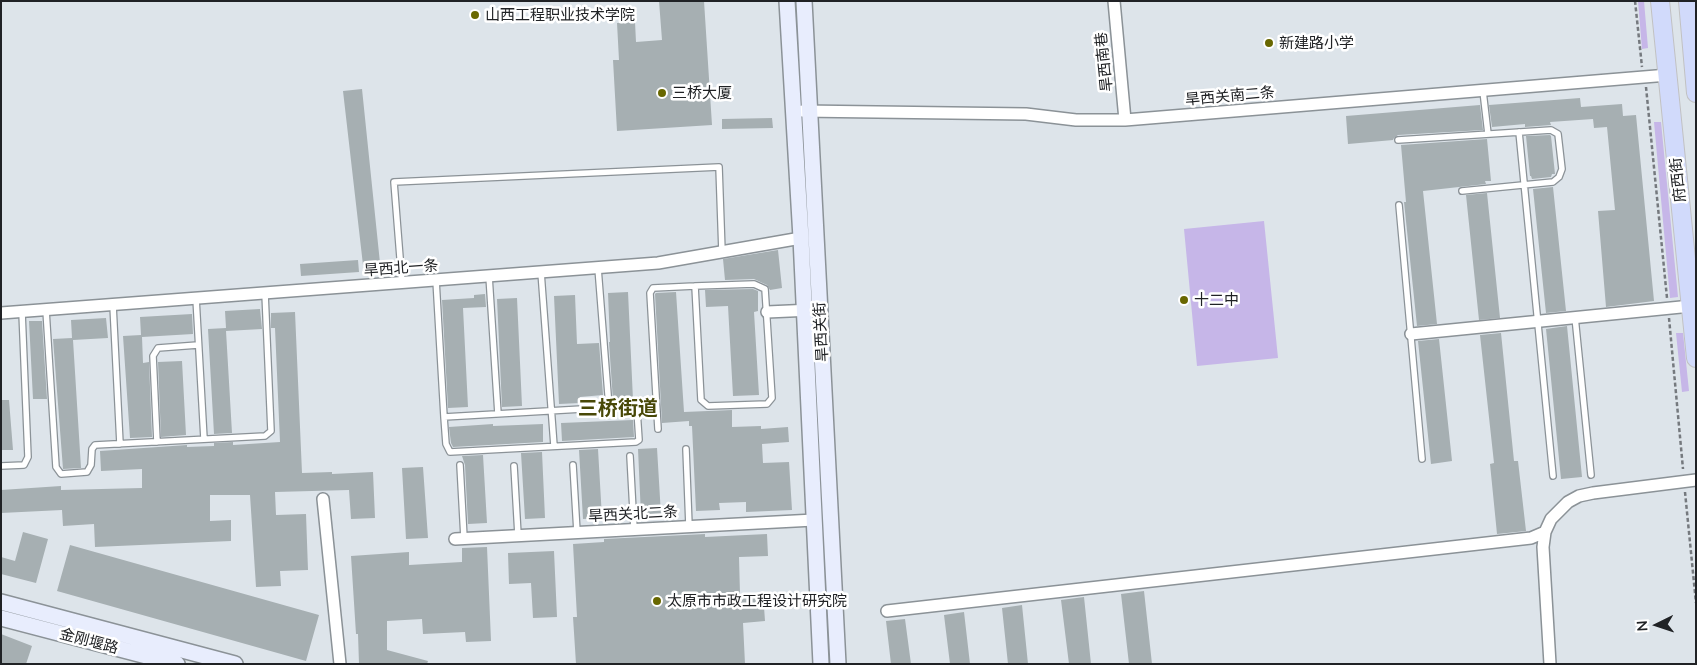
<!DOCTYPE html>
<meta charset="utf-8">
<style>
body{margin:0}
#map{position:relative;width:1697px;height:665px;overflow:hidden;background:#dde4ea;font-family:Lato,sans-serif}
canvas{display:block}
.frame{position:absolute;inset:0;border:2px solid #202225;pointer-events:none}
.north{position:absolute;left:1632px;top:600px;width:50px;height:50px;-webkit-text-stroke:4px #fff;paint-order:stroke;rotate:266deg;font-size:14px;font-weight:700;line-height:20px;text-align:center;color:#202225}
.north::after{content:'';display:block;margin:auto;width:18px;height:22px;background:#202225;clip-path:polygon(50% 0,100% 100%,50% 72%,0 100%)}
</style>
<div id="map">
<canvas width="1697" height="665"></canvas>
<div class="frame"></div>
<div class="north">N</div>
</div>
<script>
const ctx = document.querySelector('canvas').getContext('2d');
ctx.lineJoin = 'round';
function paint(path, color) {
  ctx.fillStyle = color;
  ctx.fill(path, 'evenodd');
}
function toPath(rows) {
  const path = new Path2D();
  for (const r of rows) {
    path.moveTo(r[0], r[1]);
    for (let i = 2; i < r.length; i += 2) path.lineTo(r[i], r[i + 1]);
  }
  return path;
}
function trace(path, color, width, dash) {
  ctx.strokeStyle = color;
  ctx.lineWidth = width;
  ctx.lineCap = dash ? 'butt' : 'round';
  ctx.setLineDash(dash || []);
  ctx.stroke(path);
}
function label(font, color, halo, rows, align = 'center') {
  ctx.font = font + ' Lato,"Noto Sans SC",sans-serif';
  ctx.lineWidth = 5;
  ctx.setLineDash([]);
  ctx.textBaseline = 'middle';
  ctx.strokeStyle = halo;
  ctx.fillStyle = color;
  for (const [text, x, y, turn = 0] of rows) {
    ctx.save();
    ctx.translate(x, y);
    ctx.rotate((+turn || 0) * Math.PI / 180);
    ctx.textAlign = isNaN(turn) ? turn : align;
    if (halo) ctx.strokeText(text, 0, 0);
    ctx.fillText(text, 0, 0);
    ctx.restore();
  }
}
paint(toPath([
 [1638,1,1644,1,1648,48,1642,49],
 [1654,122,1661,122,1678,297,1670,298],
 [1264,221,1278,358,1197,366,1184,229],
 [1676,333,1683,333,1689,391,1682,392]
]), '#c6b6e8');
paint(toPath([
 [659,1,704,1,712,125,617,131,613,60,619,60,617,23,635,22,636,42,662,40],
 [362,89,380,263,363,265,343,91],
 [1580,98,1581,107,1622,104,1623,116,1636,115,1654,301,1606,307,1598,211,1615,210,1607,127,1594,128,1593,119,1550,122,1551,125,1525,127,1525,124,1492,127,1489,105],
 [1480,105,1483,130,1398,135,1394,138,1393,140,1348,144,1346,116],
 [772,118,773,128,722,129,722,119],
 [1550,135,1551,136,1555,174,1552,174,1551,177,1532,179,1531,176,1530,176,1526,136],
 [1487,139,1491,181,1485,181,1486,184,1423,191,1437,324,1417,326,1404,202,1406,202,1401,145],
 [1553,187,1566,311,1546,313,1533,189],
 [1487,193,1500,318,1479,320,1466,195],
 [778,250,782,288,770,290,767,285,754,279,725,280,723,259],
 [358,260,359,272,301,276,300,264],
 [753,289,758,291,758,311,754,312,759,395,733,396,728,306,706,307,705,290],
 [628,292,633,400,613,401,609,342,610,342,608,293],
 [676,292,684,412,732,410,732,427,761,426,761,429,788,427,789,442,762,444,763,463,789,462,792,510,746,512,746,502,719,503,720,510,696,511,692,426,689,426,689,421,662,423,655,294,656,293],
 [485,294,486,307,463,308,468,407,448,408,442,300,474,298,474,295],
 [575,295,577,344,599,343,603,395,580,397,580,403,559,404,554,296],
 [517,298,522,406,502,407,497,299],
 [260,309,262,329,226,331,232,433,214,434,208,329,226,328,225,311],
 [295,312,302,473,332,472,332,474,373,472,375,518,351,519,349,490,275,492,276,515,306,514,308,570,280,571,281,586,256,587,250,495,210,495,210,521,231,520,231,541,95,547,94,524,63,526,62,510,1,513,1,490,61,486,61,490,142,488,142,469,101,471,100,451,187,445,187,447,214,446,214,443,233,442,233,445,280,442,275,328,271,328,271,313],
 [192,314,193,334,142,337,143,363,149,362,152,437,130,438,123,336,141,335,140,317],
 [106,318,108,338,73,340,81,468,63,469,53,339,72,338,71,320],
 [29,321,42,321,47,399,33,399],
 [1567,326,1582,477,1561,479,1546,329],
 [1501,333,1514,461,1518,461,1526,531,1497,534,1490,464,1494,463,1480,335],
 [1439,339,1452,461,1431,464,1418,341],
 [182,361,186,435,161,437,158,362],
 [1,400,9,400,13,450,1,450],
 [633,420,634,437,562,441,561,423],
 [493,424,493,426,543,424,543,442,453,447,451,443,449,427],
 [657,448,661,515,641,516,638,449],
 [598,449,602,518,583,519,579,450],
 [542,452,545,518,525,519,521,453],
 [483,455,487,523,468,524,465,465,462,456],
 [423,467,428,538,406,539,402,468],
 [23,532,48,539,36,583,1,574,1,557,15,561],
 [705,534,705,537,767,534,768,556,739,557,740,594,763,593,765,621,743,623,745,664,576,664,573,617,577,617,573,544,604,542,604,539],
 [70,545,319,615,306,661,57,591],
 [487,547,491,641,466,642,465,632,423,634,422,619,387,621,387,650,428,661,427,664,359,664,358,634,356,634,351,556,409,552,409,565,462,562,462,548],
 [554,551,557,617,533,618,531,583,509,584,508,553],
 [1144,591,1152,664,1129,664,1121,594],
 [1084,597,1091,664,1069,664,1061,600],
 [1022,605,1028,664,1008,664,1002,608],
 [964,612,970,664,950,664,944,615],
 [905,619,911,664,891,664,886,621],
 [1,634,32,646,26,664,1,664]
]), '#a6afb2');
const service = toPath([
 [1483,91,1488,134],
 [1519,132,1553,476],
 [1398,140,1551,130,1558,134,1562,169,1559,177,1553,182,1462,191],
 [1399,205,1422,459],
 [598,268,609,407],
 [541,272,554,446],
 [489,276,498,414],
 [436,280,444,417,446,444,450,452,636,442,639,440,637,410,634,406,444,417],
 [402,283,394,182,719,167,722,252],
 [196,298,204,439],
 [113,305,120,444],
 [46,310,56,467,61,474,87,472,91,465,92,449,95,445,265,436,271,431,265,293],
 [1575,317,1591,475],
 [658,429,650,293,653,288,695,286,754,284,765,289,772,398,767,404,708,406,701,400,695,286],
 [157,442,153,356,158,348,198,345],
 [686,449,689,526],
 [630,456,634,529],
 [460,465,464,538],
 [573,465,577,532],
 [1,466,24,465,28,457,22,312],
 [514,466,518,535]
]);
const minor = toPath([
 [1114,1,1125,120],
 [802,111,1026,114,1076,120,1125,120,1668,75],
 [767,312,812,310],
 [1,313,658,263,801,238],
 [1411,334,1691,306],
 [323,499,340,664],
 [455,539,814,520],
 [887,611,1531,538,1545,532],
 [1550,664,1543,547,1545,532,1551,519,1568,502,1579,496,1593,493,1696,480]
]);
const secondary = toPath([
 [787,1,801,238,821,664],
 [804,1,838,664],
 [1,602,235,664],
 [1,618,177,664]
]);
const primary = toPath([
 [1660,1,1696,358],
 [1688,1,1696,93]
]);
trace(service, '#8b9297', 8);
trace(minor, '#8b9297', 14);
trace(secondary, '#8b9297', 18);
trace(primary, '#c1c1c2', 20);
trace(toPath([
 [1635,1,1642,67],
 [1646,87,1667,298],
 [1669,318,1683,469],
 [1685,492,1696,603]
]), '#75797e', 2.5, [4, 2.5]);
trace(service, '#fff', 5.5);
trace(minor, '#fff', 11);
trace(secondary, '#e8edfd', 15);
trace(primary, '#d1dafb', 18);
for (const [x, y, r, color] of [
 [475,15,5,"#686700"],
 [1269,43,5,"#686700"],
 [662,93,5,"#686700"],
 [1184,300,5,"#686700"],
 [657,601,5,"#686700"]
]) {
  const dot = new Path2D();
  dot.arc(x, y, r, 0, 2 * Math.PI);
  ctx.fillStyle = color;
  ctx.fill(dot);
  trace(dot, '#fff', 2);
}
label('15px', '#202225', '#fff', [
 ["山西工程职业技术学院",485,15],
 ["新建路小学",1279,43],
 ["三桥大厦",672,93],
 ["十二中",1194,300],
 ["太原市市政工程设计研究院",667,601]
], 'left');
label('15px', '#202225', '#fff', [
 ["旱西南巷",1104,62,-96],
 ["旱西关南二条",1230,96,-5],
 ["府西街",1678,180,-96],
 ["旱西北一条",401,268,-4],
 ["旱西关街",821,332,-93],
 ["旱西关北二条",633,514,-3],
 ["金刚堰路",89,641,15]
]);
label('bold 20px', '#484807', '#fff', [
 ["三桥街道",618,409]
]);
</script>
